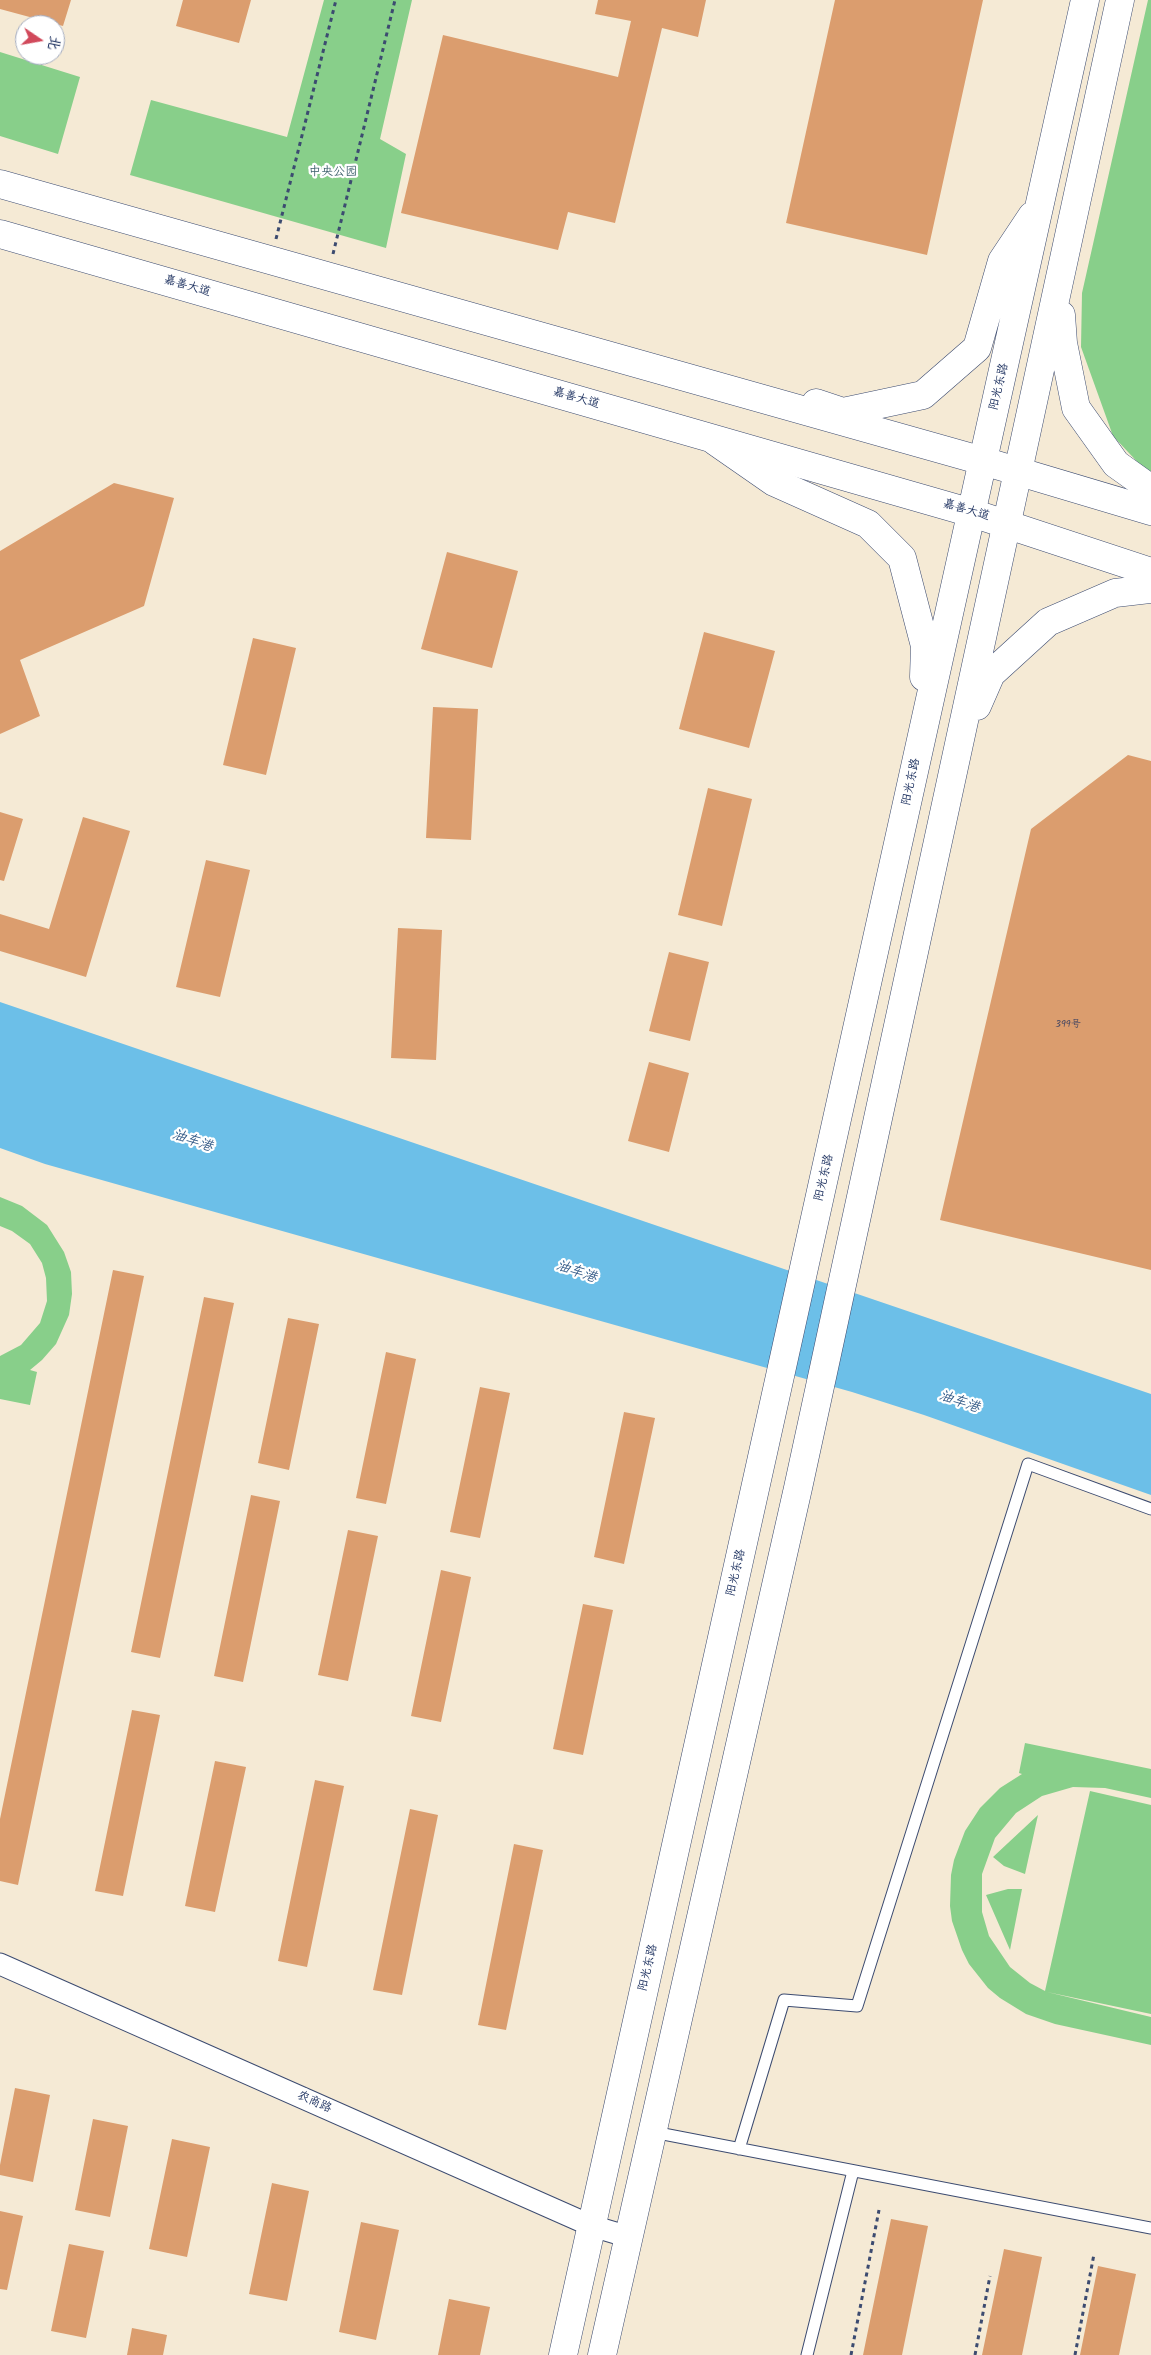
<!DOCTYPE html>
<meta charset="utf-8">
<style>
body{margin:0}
#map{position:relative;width:1151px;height:2355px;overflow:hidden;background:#f5ead5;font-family:Kalam,"LXGW WenKai TC",sans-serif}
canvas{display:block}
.north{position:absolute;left:15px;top:15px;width:50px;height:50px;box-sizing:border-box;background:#fff;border:1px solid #a4acbf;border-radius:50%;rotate:102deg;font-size:14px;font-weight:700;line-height:20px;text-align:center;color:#1b2f5e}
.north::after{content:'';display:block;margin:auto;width:18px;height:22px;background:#d1495b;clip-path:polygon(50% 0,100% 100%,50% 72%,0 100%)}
</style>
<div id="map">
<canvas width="1151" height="2355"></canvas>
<div class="north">北</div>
</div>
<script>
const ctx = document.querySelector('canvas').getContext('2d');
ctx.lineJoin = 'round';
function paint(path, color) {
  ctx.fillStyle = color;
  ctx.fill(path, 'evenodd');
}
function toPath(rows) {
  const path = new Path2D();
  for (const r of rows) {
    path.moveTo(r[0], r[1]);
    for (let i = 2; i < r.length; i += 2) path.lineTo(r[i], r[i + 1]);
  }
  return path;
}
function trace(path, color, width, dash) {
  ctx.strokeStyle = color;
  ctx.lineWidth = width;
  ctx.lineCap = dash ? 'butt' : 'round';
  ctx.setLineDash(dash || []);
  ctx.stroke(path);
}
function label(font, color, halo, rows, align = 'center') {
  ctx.font = font + ' Kalam,"LXGW WenKai TC",sans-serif';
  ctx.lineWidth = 4.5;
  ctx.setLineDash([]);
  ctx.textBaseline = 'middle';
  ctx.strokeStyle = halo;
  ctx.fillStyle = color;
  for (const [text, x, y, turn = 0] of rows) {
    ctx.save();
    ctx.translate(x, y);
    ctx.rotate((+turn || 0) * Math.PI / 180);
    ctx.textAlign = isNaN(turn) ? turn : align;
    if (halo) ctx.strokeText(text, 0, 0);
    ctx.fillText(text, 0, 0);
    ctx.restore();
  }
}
paint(toPath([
 [324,0,412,0,380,139,406,154,386,248,130,175,151,100,287,137],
 [1148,0,1151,0,1151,472,1144,469,1113,436,1081,347,1082,293],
 [0,52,80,77,58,154,0,136],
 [0,1197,22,1206,47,1225,64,1252,71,1272,72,1294,69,1315,56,1344,42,1360,30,1370,37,1372,30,1405,0,1399,0,1356,21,1345,40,1323,47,1301,46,1278,42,1263,30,1244,12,1231,0,1226],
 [1025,1743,1151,1769,1151,1798,1105,1788,1073,1787,1042,1796,1016,1813,995,1838,982,1874,982,1912,989,1936,1010,1967,1030,1983,1045,1991,1090,1791,1151,1805,1151,2014,1047,1992,1151,2017,1151,2045,1055,2024,1026,2014,1000,1998,988,1988,969,1964,962,1950,952,1921,950,1906,951,1875,954,1860,965,1831,980,1808,1000,1788,1022,1774,1019,1773],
 [1038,1815,1025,1874,1004,1866,993,1857],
 [1008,1889,1022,1889,1010,1950,986,1895]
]), '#88cf8a');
paint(toPath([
 [0,1002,1151,1394,1151,1495,924,1415,852,1392,45,1164,0,1148]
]), '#6cbfe8');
paint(toPath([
 [0,0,71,0,63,26,0,9],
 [183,0,251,0,239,43,176,26],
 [598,0,706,0,698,37,662,28,615,223,568,212,558,250,401,213,443,35,618,77,631,21,595,14],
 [835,0,983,0,927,255,786,223],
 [114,483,174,498,144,606,20,660,40,716,0,734,0,551],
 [447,552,518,571,492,668,421,649],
 [704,632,775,651,749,748,679,729],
 [253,638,296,648,266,775,223,765],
 [433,707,478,709,471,840,426,838],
 [1128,755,1151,761,1151,1270,940,1220,1031,829],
 [708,788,752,799,722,926,678,915],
 [0,812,23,819,4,881,0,880],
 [83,817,130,831,86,977,0,951,0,914,49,929],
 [206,860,250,870,220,997,176,987],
 [398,928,442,930,436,1060,391,1058],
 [669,952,709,962,690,1041,649,1031],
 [649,1062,689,1073,669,1152,628,1141],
 [113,1270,144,1276,18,1885,0,1881,0,1819],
 [204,1297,234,1303,160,1658,131,1652],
 [288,1318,319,1324,289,1470,258,1463],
 [386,1352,416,1359,386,1504,356,1498],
 [480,1387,510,1393,480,1538,450,1532],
 [624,1412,655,1418,624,1564,594,1557],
 [251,1495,280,1501,243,1682,214,1676],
 [348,1530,378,1536,348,1681,318,1675],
 [441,1570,471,1577,441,1722,411,1716],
 [583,1604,613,1610,583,1755,553,1749],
 [132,1710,160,1715,123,1896,95,1891],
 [215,1761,246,1767,215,1912,185,1906],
 [315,1780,344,1786,307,1967,278,1961],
 [410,1809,438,1815,402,1995,373,1990],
 [514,1844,543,1850,506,2030,478,2025],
 [15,2088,50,2095,33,2182,0,2175,0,2165],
 [93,2119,128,2126,110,2217,75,2210],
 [172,2139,210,2147,187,2257,149,2249],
 [272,2183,309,2191,287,2301,249,2294],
 [0,2211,23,2216,7,2290,0,2289],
 [891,2219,928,2226,902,2355,863,2355],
 [361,2222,399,2230,376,2340,339,2332],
 [69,2244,104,2251,86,2338,51,2331],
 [1004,2249,1042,2257,1022,2355,982,2355],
 [1098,2266,1136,2274,1119,2355,1080,2355],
 [449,2299,490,2307,480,2355,438,2355],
 [132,2328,167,2335,163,2355,127,2355]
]), '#db9d6e');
const lane = toPath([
 [653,2132,1151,2228],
 [739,2149,784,2000,857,2006,1028,1464,1151,1509],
 [807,2355,853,2171]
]);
const street = toPath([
 [0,1964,592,2226,629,2237]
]);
const secondary = toPath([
 [1061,315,1063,343,1076,408,1116,464,1151,489],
 [816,403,843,412,923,395,977,348,1002,261,1032,216],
 [715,441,774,482,868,524,902,558,925,646,924,677],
 [977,706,991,674,1048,622,1115,593,1151,589],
 [563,2355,1085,0],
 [602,2355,798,1488,1120,0]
]);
const primary = toPath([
 [0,184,983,461,1151,511],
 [0,234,972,513,1151,572]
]);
trace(lane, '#3c4b70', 13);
trace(street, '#3c4b70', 23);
trace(secondary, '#3c4b70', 29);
trace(primary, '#3c4b70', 29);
trace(toPath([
 [276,239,336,0],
 [333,254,395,0],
 [851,2355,879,2210],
 [975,2355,990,2276],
 [1075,2355,1094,2254]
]), '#3c4b70', 3, [4, 4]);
trace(lane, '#fff', 11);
trace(street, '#fff', 21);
trace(secondary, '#fff', 28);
trace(primary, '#fff', 28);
label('10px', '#4b4a62', null, [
 ["399号",1068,1025]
]);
label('12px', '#3c5f6b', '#fff', [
 ["中央公园",333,173]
]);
label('12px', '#1b2f5e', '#fff', [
 ["嘉善大道",187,287,16],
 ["阳光东路",1000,387,-77],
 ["嘉善大道",576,399,16],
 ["嘉善大道",966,511,16],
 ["阳光东路",912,782,-78],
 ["阳光东路",825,1178,-77],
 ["阳光东路",737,1573,-77],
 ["阳光东路",649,1968,-77],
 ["农商路",314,2103,24]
]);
label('italic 14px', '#335a87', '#fff', [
 ["油车港",192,1142,19],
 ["油车港",576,1273,19],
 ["油车港",959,1403,19]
]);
</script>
